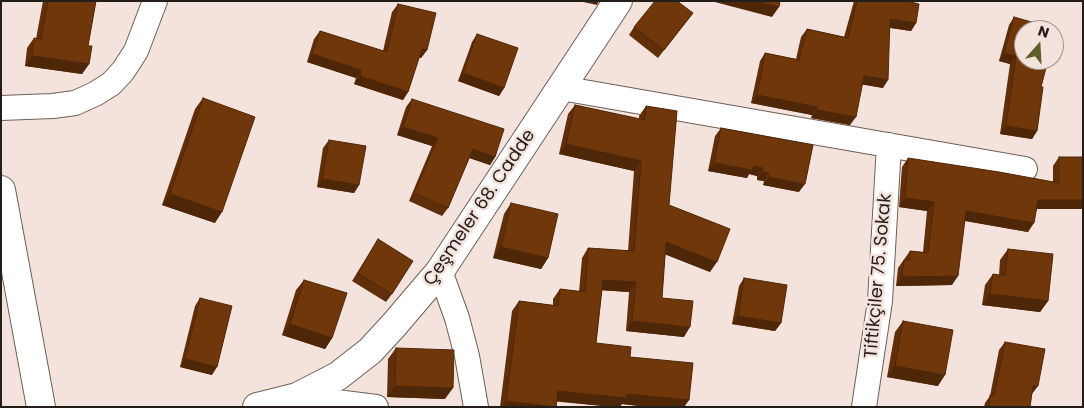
<!DOCTYPE html>
<meta charset="utf-8">
<style>
body{margin:0}
#map{position:relative;width:1084px;height:408px;overflow:hidden;background:#f4e3dc;font-family:Poppins,sans-serif}
canvas{display:block}
.frame{position:absolute;inset:0;border:2px solid #241e1b;pointer-events:none}
.north{position:absolute;left:1014px;top:20px;width:50px;height:50px;box-sizing:border-box;background:#f4e3dc;border:1px solid #a1948f;border-radius:50%;rotate:19deg;font-size:14px;font-weight:700;line-height:20px;text-align:center;color:#241e1b}
.north::after{content:'';display:block;margin:auto;width:18px;height:22px;background:#5f5f2c;clip-path:polygon(50% 0,100% 100%,50% 72%,0 100%)}
</style>
<div id="map">
<canvas width="1084" height="408"></canvas>
<div class="frame"></div>
<div class="north">N</div>
</div>
<script>
const ctx = document.querySelector('canvas').getContext('2d');
ctx.lineJoin = 'round';
function toPath(rows) {
  const path = new Path2D();
  for (const r of rows) {
    path.moveTo(r[0], r[1]);
    for (let i = 2; i < r.length; i += 2) path.lineTo(r[i], r[i + 1]);
  }
  return path;
}
function trace(path, color, width, dash) {
  ctx.strokeStyle = color;
  ctx.lineWidth = width;
  ctx.lineCap = dash ? 'butt' : 'round';
  ctx.setLineDash(dash || []);
  ctx.stroke(path);
}
function paint(path, color) {
  ctx.fillStyle = color;
  ctx.fill(path, 'evenodd');
}
function label(font, color, halo, rows, align = 'center') {
  ctx.font = font + ' Poppins,sans-serif';
  ctx.lineWidth = 5;
  ctx.setLineDash([]);
  ctx.textBaseline = 'middle';
  ctx.strokeStyle = halo;
  ctx.fillStyle = color;
  for (const [text, x, y, turn = 0] of rows) {
    ctx.save();
    ctx.translate(x, y);
    ctx.rotate((+turn || 0) * Math.PI / 180);
    ctx.textAlign = isNaN(turn) ? turn : align;
    if (halo) ctx.strokeText(text, 0, 0);
    ctx.fillText(text, 0, 0);
    ctx.restore();
  }
}
const minor = toPath([
 [561,88,1025,169],
 [1,108,53,106,75,103,95,94,111,84,123,71,136,51,155,1],
 [440,271,457,318,467,356,476,407],
 [297,397,376,407],
 [864,407,880,301,889,145]
]);
const tertiary = toPath([
 [257,407,297,397,338,376,370,351,394,325,440,271,618,1]
]);
const secondary = toPath([
 [1,190,41,407]
]);
trace(minor, '#6e6059', 26);
trace(tertiary, '#6e6059', 30);
trace(secondary, '#6e6059', 30);
trace(minor, '#fff', 24);
trace(tertiary, '#fff', 28);
trace(secondary, '#fff', 28);
paint(toPath([
 [43,1,96,1,88,46,89,64,82,74,25,66,27,48,34,38,36,39],
 [854,1,907,1,916,23,911,31,890,28,883,88,862,84,850,125,811,118,812,115,751,103,760,61,765,53,796,59,801,37,807,29,844,37],
 [398,4,427,50,421,58,419,57,408,92,403,100,354,84,356,78,307,62,314,39,320,31,383,51,392,12],
 [693,13,658,58,629,35,634,27],
 [1014,17,1041,87,1037,131,1032,139,1000,134,1010,64,999,61,1009,25],
 [477,34,504,88,499,96,458,81,472,42],
 [203,98,215,223,162,205,195,109],
 [412,99,495,157,490,165,469,158,448,208,442,216,409,201,432,146,397,135,406,107],
 [575,105,639,119,639,116,646,106,669,205,710,272,665,254,662,298,684,337,626,331,629,292,602,290,596,343,630,357,689,400,684,407,648,407,622,404,620,407,613,407,557,401,556,407,500,407,512,311,519,301,553,305,553,299,560,289,579,292,582,258,588,248,628,251,634,171,559,154,568,114],
 [721,128,799,192,763,185,764,181,757,180,757,176,749,174,747,178,708,171,715,136],
 [329,140,359,185,354,193,317,187,323,148],
 [1059,157,1083,157,1083,209,1037,209,1028,232,965,221,952,285,896,286,898,268,910,251,923,252,927,211,899,207,902,167,908,158,1053,182,1053,166],
 [511,203,548,258,541,269,493,258,504,214],
 [378,239,392,294,386,302,352,281],
 [1008,249,1048,301,1040,312,982,305,985,285,993,274,999,275,1000,260],
 [744,278,781,323,775,331,732,324,739,286],
 [304,280,332,338,325,349,282,335,296,290],
 [200,298,212,375,180,367,195,306],
 [903,321,938,386,887,377,895,332],
 [1005,342,1032,394,1030,407,984,407,985,403,990,396,999,350],
 [396,348,445,399,387,397,388,359]
]), '#602f09');
paint(toPath([
 [579,1,599,1,597,5],
 [711,1,757,1,779,7,772,17],
 [890,19,916,23,911,31,885,27],
 [422,49,427,50,421,58,417,57],
 [1004,53,1016,56,1010,64,999,61],
 [312,54,361,70,356,78,307,62],
 [32,56,89,64,82,74,25,66],
 [463,73,504,88,499,96,458,81],
 [360,76,408,92,403,100,354,84],
 [864,76,888,80,883,88,859,84],
 [757,95,817,107,812,115,751,103],
 [817,110,856,117,850,125,811,118],
 [1006,126,1037,131,1032,139,1000,134],
 [403,127,438,138,432,146,397,135],
 [566,144,641,161,634,171,559,154],
 [473,149,495,157,490,165,467,157],
 [714,163,754,166,763,168,757,176,749,174,747,178,708,171],
 [762,172,769,173,764,181,757,180],
 [769,177,805,184,799,192,763,185],
 [322,179,359,185,354,193,317,187],
 [170,194,222,212,215,223,162,205],
 [905,198,934,202,927,211,899,207],
 [1038,200,1083,200,1083,209,1032,209],
 [966,211,1034,223,1028,232,960,220],
 [666,242,717,262,710,272,659,252],
 [501,247,548,258,541,269,493,258],
 [958,276,952,285,896,286,902,277],
 [603,280,636,282,629,292,596,290],
 [990,294,1048,301,1040,312,982,305],
 [738,316,781,323,775,331,732,324],
 [632,321,690,327,684,337,626,331],
 [290,324,332,338,325,349,282,335],
 [185,359,217,367,212,375,180,367],
 [895,366,945,375,938,386,887,377],
 [1033,385,1038,386,1032,394,1027,393],
 [395,386,453,388,445,399,387,397],
 [558,391,627,394,689,400,684,407,648,407,622,404,620,407,613,407,551,401],
 [506,401,556,407,502,407]
]), '#4e2608');
const building = toPath([
 [48,1,96,1,88,46,92,46,89,64,32,56,34,38,41,39,48,1],
 [655,1,677,1,693,13,664,50,634,27,655,1],
 [757,1,780,1,779,7,757,1],
 [857,1,907,1,919,4,916,23,890,19,888,80,864,76,856,117,817,110,817,107,757,95,765,53,799,60,807,29,848,38,857,1],
 [398,4,436,13,427,50,422,49,408,92,360,76,361,70,312,54,320,31,387,52,398,4],
 [1014,17,1056,29,1054,37,1054,30,1024,30,1024,60,1048,60,1041,87,1043,87,1037,131,1006,126,1016,56,1004,53,1014,17],
 [477,34,518,48,504,88,463,73,477,34],
 [203,98,255,117,222,212,170,194,203,98],
 [412,99,504,129,495,157,473,149,448,208,414,193,438,138,403,127,412,99],
 [575,105,645,120,646,106,677,111,669,205,730,229,717,262,666,242,662,298,693,301,690,327,632,321,636,282,603,280,596,343,631,347,630,357,693,363,689,400,627,394,626,398,558,391,556,407,506,401,519,301,558,306,560,289,585,292,588,248,634,251,641,161,566,144,575,105],
 [721,128,813,145,805,184,769,177,769,173,762,172,763,168,754,166,752,170,714,163,721,128],
 [329,140,366,146,359,185,322,179,329,140],
 [1059,157,1083,157,1083,200,1038,200,1034,223,966,211,958,276,902,277,904,260,910,260,910,251,928,253,934,202,905,198,908,158,999,172,1059,183,1059,157],
 [511,203,558,214,548,258,501,247,511,203],
 [378,239,413,261,392,294,358,273,378,239],
 [1008,249,1053,254,1048,301,990,294,993,274,1005,276,1008,249],
 [744,278,787,285,781,323,738,316,744,278],
 [304,280,347,293,332,338,290,324,304,280],
 [200,298,232,306,217,367,185,359,200,298],
 [903,321,953,330,945,375,895,366,903,321],
 [1005,342,1045,349,1038,386,1033,385,1030,407,989,407,990,395,994,396,1005,342],
 [396,348,454,350,453,388,395,386,396,348]
]);
paint(building, '#70370b');
trace(building, '#4e2608', 1);
label('18px', '#241e1b', '#f4e3dc', [
 ["Çeşmeler 68. Cadde",480,208,-56],
 ["Tiftikçiler 75. Sokak",879,276,-85]
]);
</script>
